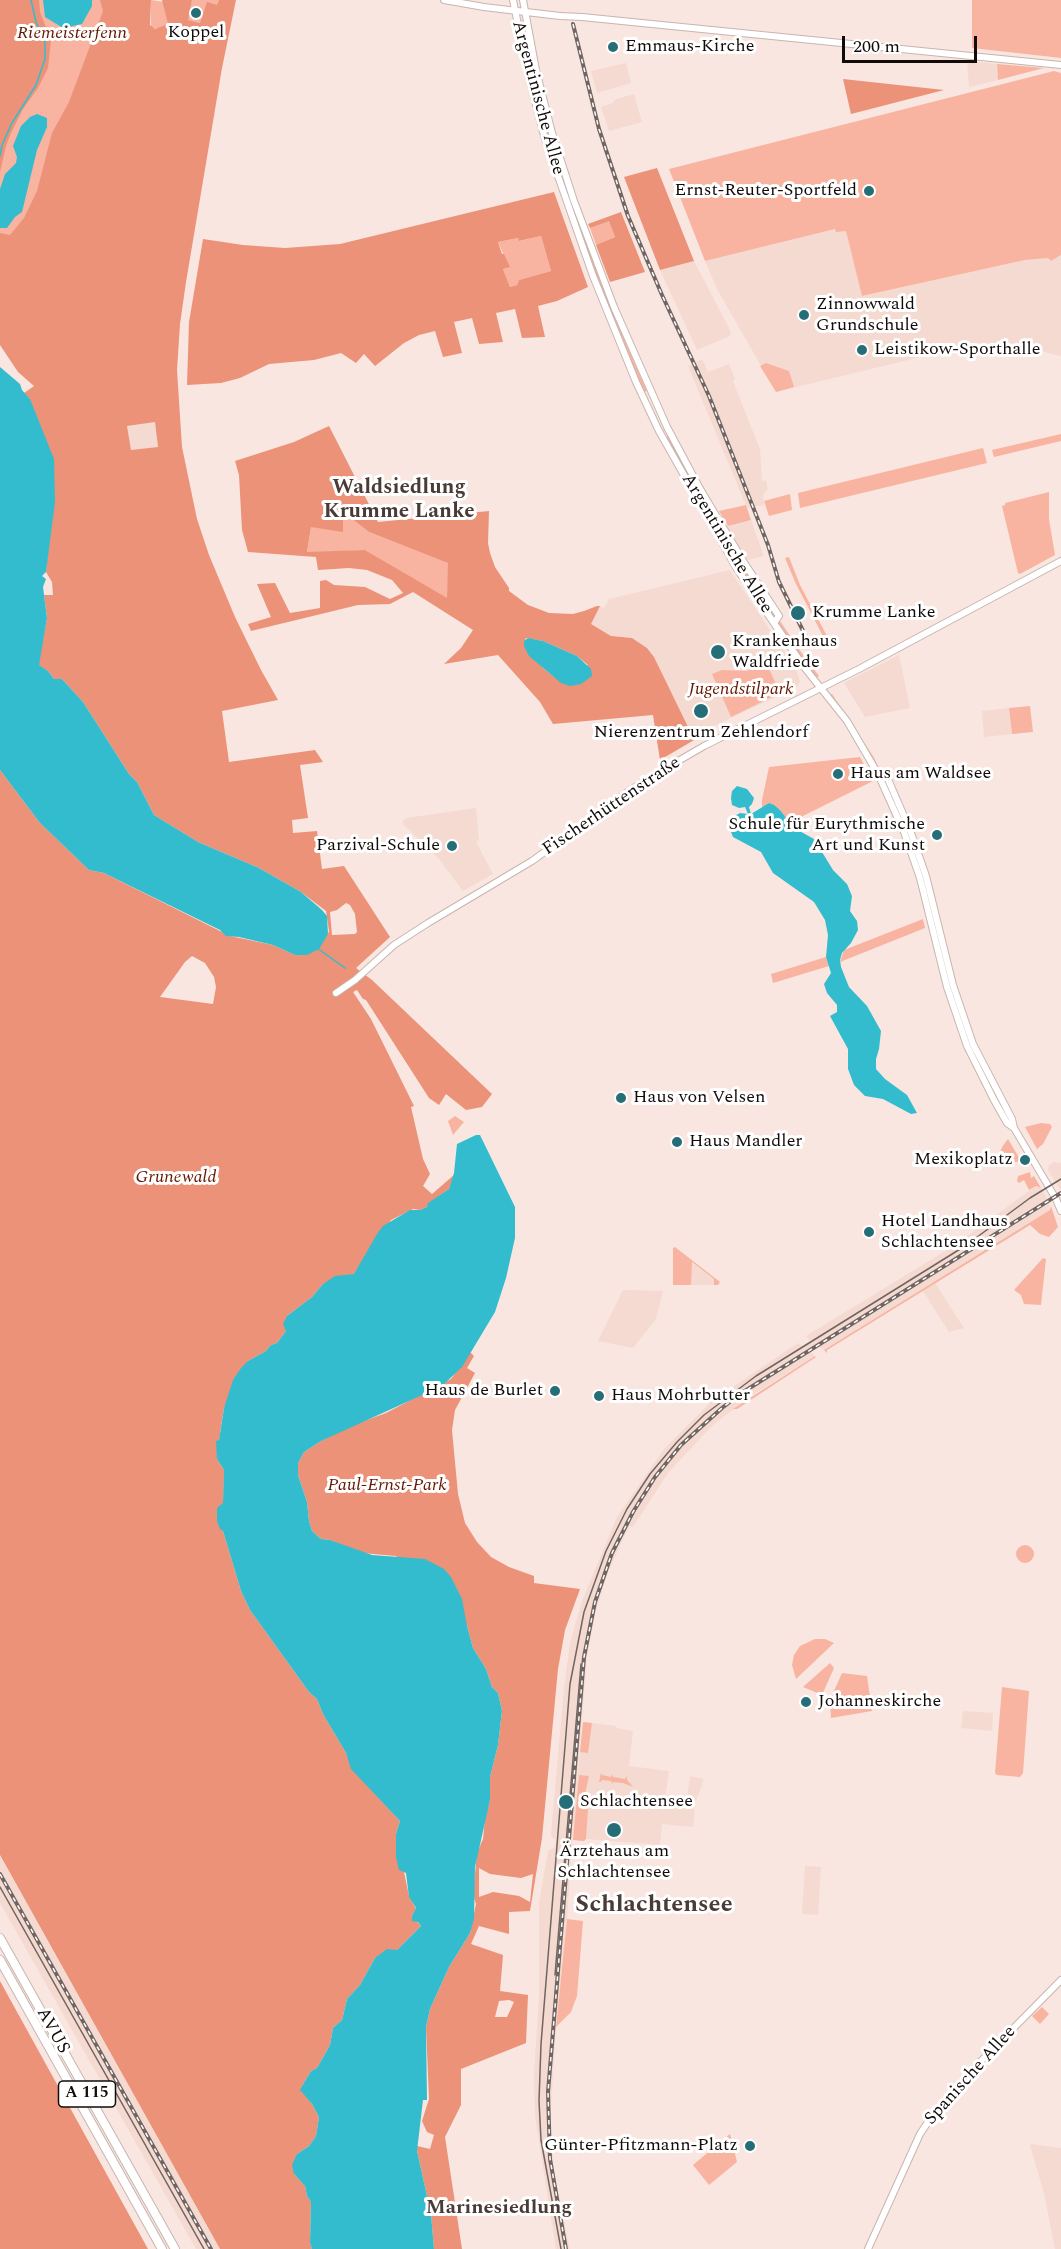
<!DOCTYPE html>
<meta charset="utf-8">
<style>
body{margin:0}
#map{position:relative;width:1061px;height:2249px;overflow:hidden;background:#f9e6e0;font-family:Spectral,serif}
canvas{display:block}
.scale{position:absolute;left:842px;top:36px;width:135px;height:27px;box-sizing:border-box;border:3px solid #110b09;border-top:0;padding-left:8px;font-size:18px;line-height:21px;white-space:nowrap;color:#110b09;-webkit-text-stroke:4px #fff;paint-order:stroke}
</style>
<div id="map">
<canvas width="1061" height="2249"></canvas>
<div class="scale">200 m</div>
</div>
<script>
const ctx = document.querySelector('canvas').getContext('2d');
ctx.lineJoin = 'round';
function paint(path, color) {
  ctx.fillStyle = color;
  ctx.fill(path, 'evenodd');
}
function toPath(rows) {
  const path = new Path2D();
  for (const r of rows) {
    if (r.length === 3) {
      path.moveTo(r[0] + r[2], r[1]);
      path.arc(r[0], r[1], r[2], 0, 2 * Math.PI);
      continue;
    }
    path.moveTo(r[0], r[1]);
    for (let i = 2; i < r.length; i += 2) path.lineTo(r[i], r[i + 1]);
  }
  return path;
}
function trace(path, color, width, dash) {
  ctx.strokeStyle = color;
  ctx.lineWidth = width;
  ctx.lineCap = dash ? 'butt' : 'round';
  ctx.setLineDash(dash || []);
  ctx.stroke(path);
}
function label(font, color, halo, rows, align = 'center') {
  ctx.font = font + ' Spectral,serif';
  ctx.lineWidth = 6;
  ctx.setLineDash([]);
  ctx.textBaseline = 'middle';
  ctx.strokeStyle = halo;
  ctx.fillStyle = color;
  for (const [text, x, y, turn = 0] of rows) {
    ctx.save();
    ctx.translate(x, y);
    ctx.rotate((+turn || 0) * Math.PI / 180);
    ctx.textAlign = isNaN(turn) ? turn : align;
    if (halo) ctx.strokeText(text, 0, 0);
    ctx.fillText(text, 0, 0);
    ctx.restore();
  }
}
paint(toPath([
 [967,61,997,64,998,80,969,87],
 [626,63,631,83,597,93,591,71],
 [634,94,642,122,609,131,601,107,613,103,616,99],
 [835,229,846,230,863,296,1025,260,1048,258,1051,261,1061,255,1061,356,1016,345,978,343,776,392,717,289,705,261],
 [694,261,731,332,730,336,697,350,660,270],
 [702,359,708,372,729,364,735,379,733,381,760,449,762,481,766,480,768,489,763,495,764,505,747,508,688,366],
 [155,422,158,447,131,451,127,426],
 [751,520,764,556,749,560,745,558,726,526],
 [730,570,796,669,800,682,797,687,697,734,691,733,654,657,647,648,632,638,611,636,590,624,600,606,604,608,609,599],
 [899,655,910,708,865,717,844,683],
 [1009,708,1012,734,984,737,982,711],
 [476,808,479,840,476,842,493,874,463,891,439,859,403,824,403,821,406,818],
 [1054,1162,1061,1163,1061,1191,1048,1170,1049,1165],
 [1036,1186,1041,1188,1049,1201,1050,1210,824,1350,818,1346,810,1351,815,1356,751,1396,713,1425,668,1473,633,1527,629,1526,607,1574,595,1614,587,1656,575,1804,583,1722,616,1726,616,1728,633,1731,629,1766,669,1771,664,1806,695,1809,693,1827,662,1824,660,1845,586,1839,584,1841,573,1840,574,1814,567,1919,556,2027,550,2122,554,2177,570,2249,556,2249,535,2116,534,2074,539,1997,539,1903,548,1851,555,1847,556,1839,552,1838,551,1834,564,1688,570,1643,582,1601,617,1517,664,1449,712,1401,798,1343,802,1346,810,1341,806,1336,955,1245],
 [691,1262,714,1279,714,1285,691,1285],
 [935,1283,964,1328,949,1332,923,1291],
 [623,1290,663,1291,656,1319,633,1348,598,1341],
 [963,1711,993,1713,992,1731,961,1728],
 [690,1776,704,1779,696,1801,687,1799],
 [0,1856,220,2249,196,2249,0,1903],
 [805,1866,821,1867,818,1915,802,1914],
 [1031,2144,1061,2148,1061,2249,1055,2249,1044,2193,1030,2146]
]), '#f5dad1');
paint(toPath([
 [29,0,110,0,0,320,0,146],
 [151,0,164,2,168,23,167,26,159,29,151,28],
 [192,0,219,0,218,5,200,23,187,20],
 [972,0,1061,0,1061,58,972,48],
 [518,20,523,21,540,101,566,187,563,188,537,102],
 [997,64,1044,68,998,80],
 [1054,71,1061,73,1061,255,1051,261,1048,258,1025,260,862,296,846,231,836,232,835,229,705,261,669,169],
 [568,191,608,302,647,391,644,392,605,303,565,192],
 [609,220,615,237,596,245,590,228],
 [541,236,551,271,519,280,517,285,510,287,503,269,509,267,498,242,518,238,520,241],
 [766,363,789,371,794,387,776,392,760,366],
 [1061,434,1061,441,994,457,992,450],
 [669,436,706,504,739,560,736,562,665,437],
 [983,448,987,463,800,508,798,493],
 [1049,492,1049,519,1055,555,1020,574,1018,573,1002,506,1005,505,1005,503],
 [790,494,792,510,769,516,764,501],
 [746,505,751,520,728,526,719,511],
 [343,512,369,532,449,563,447,599,365,550,307,553,311,527],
 [789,557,800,585,828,638,826,641,829,645,826,647,822,637,822,634,796,584,785,558],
 [746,570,776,617,774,618,743,572],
 [780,621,801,652,819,676,816,678,798,654,777,623],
 [765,660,780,693,731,717,712,674,722,670,747,671],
 [832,694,873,756,899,809,926,886,955,1000,967,1034,981,1065,979,1066,970,1045,950,987,925,887,903,824,872,756,852,724,829,695],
 [1030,706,1033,732,1012,734,1009,708],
 [860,757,873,781,789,823,780,810,769,803,762,808,762,800,769,767],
 [923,919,925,928,840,962,844,950],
 [826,957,829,966,773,983,771,974],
 [455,1116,464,1122,453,1135,448,1121],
 [1041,1123,1050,1124,1052,1127,1043,1144,1037,1149,1025,1127],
 [1008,1139,1021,1161,1000,1165,997,1162,998,1158,1002,1147],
 [1030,1172,1031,1178,1034,1176,1041,1188,1036,1186,1029,1190,1024,1180,1019,1183,1017,1181,1018,1176],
 [1051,1206,1058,1227,1049,1237,1040,1234,1030,1225,827,1350,827,1353,824,1350,1029,1223,1050,1210],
 [675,1247,720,1282,718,1285,714,1285,714,1279,692,1262,691,1285,673,1285,673,1248],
 [1043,1258,1046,1259,1041,1305,1024,1304,1021,1295,1014,1290],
 [815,1356,816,1357,737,1409,733,1409],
 [1025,1554,9],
 [815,1639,825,1639,834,1643,796,1679,792,1665,794,1655,800,1646],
 [830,1663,834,1668,822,1695,803,1687],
 [842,1673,867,1676,872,1711,831,1718,830,1700],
 [1002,1687,1029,1691,1023,1773,1020,1777,997,1775,995,1773],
 [583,1722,592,1723,588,1753,580,1752],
 [601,1773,602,1775,611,1777,612,1774,613,1777,625,1779,627,1776,627,1780,633,1787,623,1783,613,1782,612,1784,611,1781,602,1780,601,1782,599,1782],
 [579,1775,589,1776,585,1794,589,1794,586,1839,584,1841,573,1840],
 [567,1919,583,1921,577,1996,571,2012,556,2027],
 [1042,2007,1049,2014,1040,2024,1032,2016],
 [730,2134,737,2162,709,2185,693,2165]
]), '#f8b4a0');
paint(toPath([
 [0,0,39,0,40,12,51,40,48,68,38,88,23,109,11,133,6,146,0,172],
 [100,0,151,0,150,25,155,29,168,24,162,0,192,0,188,20,200,23,207,2,217,5,219,0,236,0,222,68,186,282,180,324,177,370,182,447,197,519,209,555,235,617,261,670,278,700,222,711,229,762,315,750,323,762,300,765,308,818,292,820,293,833,317,831,322,869,344,866,390,937,356,968,372,980,492,1094,482,1107,466,1110,446,1094,439,1105,429,1098,366,1000,363,999,357,990,353,992,371,1019,414,1106,411,1107,423,1159,430,1174,423,1186,432,1194,454,1175,449,1189,429,1203,427,1207,420,1210,413,1209,391,1220,354,1274,323,1284,312,1297,287,1316,286,1331,277,1343,271,1345,266,1351,248,1361,224,1408,221,1426,217,1459,224,1470,223,1531,241,1591,250,1610,309,1692,317,1699,323,1714,346,1753,352,1769,400,1821,396,1834,409,1896,416,1909,412,1916,421,1926,397,1950,375,1958,360,1985,347,1999,342,2020,333,2028,330,2045,317,2068,311,2071,302,2086,301,2090,312,2104,319,2117,316,2136,309,2146,297,2154,294,2174,305,2186,307,2196,311,2202,310,2243,312,2249,220,2249,0,1855,0,770,40,823,89,870,104,873,230,936,273,945,295,955,328,934,329,931,326,911,301,892,259,868,198,842,154,815,137,782,129,774,83,702,62,679,54,679,48,671,38,665,47,618,44,595,53,595,52,582,46,572,48,550,30,399,24,393,34,386,18,372,0,345,0,233,10,235,24,218,37,191,52,133,69,102,103,11],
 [155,422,158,447,131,450,127,426],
 [346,903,350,905,355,914,357,932,355,934,332,935,330,912,337,910],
 [192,956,205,963,214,977,216,987,213,1004,160,997,185,962],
 [843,79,944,90,851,114],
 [657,168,694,261,660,270,624,177],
 [554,192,588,287,557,301,538,306,545,337,522,338,515,309,496,313,503,342,479,344,472,318,454,322,462,353,443,357,435,331,419,335,404,343,375,366,364,354,356,363,341,353,314,360,269,364,240,378,221,383,187,385,189,322,203,239,243,245,285,248,340,244],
 [541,236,551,271,519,280,517,285,510,287,503,269,510,267,504,254,502,254,498,242,518,238,519,241],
 [621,212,645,272,610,282,596,245,615,237,609,221,590,228,588,224],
 [329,426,378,522,489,511,488,543,490,553,495,567,509,588,509,591,528,605,549,613,573,614,584,611,597,606,600,606,591,624,611,636,632,638,647,648,654,657,691,733,701,736,660,760,653,715,553,724,540,702,498,655,444,664,461,648,473,630,413,592,390,604,358,605,251,631,248,624,271,617,257,584,275,583,290,613,320,608,320,581,326,580,334,585,365,587,390,599,403,593,392,580,367,570,349,568,318,570,316,557,248,552,242,530,239,475,235,461,294,442],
 [343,512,369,532,448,563,447,598,365,550,307,552,311,527,343,532],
 [526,638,543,641,577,656,588,665,554,677,543,668,524,643],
 [470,1352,474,1356,467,1368,475,1373,455,1410,452,1430,458,1494,465,1523,477,1542,491,1557,509,1567,534,1576,534,1583,580,1589,565,1630,558,1669,542,1838,530,1911,509,1912,509,1934,479,1926,471,1944,503,1955,500,1991,528,1995,526,2043,461,2069,461,2105,445,2137,462,2249,434,2249,431,2214,417,2151,417,2146,430,2149,434,2135,427,2132,422,2121,429,2099,426,2027,430,2009,449,1967,470,1933,476,1904,473,1895,477,1853,483,1839,485,1819,490,1800,490,1777,498,1745,502,1711,498,1693,492,1687,486,1669,473,1648,467,1626,396,1556,362,1553,330,1540,321,1539,312,1531,309,1521,307,1502,298,1475,298,1463,304,1452,321,1441,353,1425,386,1413,451,1379],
 [479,1868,490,1874,521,1878,533,1874,530,1902,519,1896,493,1892,479,1897],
 [509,2000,514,2002,507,2017,495,2017,499,2001],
 [0,1981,27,2030,148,2249,0,2249]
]), '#eb9278');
paint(toPath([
 [43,0,92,0,92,6,82,24,63,28,45,17],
 [37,114,47,118,47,127,37,150,22,212,15,217,7,228,0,228,0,189,5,174,16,163,17,157,13,146,21,126,30,117],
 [0,367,20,384,22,390,30,399,54,459,55,502,46,572,42,576,46,579,43,587,47,618,39,665,48,671,54,679,62,679,83,702,129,774,137,782,154,815,198,842,259,868,301,892,322,910,327,916,328,934,319,949,307,955,295,955,273,945,239,937,226,936,220,930,104,873,89,870,40,823,0,770],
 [528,638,543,641,577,656,591,669,592,676,581,684,570,686,561,683,529,656,524,646,524,641],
 [737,786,747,789,754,798,752,804,749,807,751,814,769,803,774,805,780,810,794,828,814,839,833,870,847,884,852,896,850,911,857,921,858,930,851,943,842,953,840,960,841,967,849,987,867,1006,881,1031,879,1049,876,1059,876,1069,885,1079,907,1095,917,1113,911,1114,883,1099,865,1096,854,1085,848,1069,848,1049,830,1016,837,1012,837,1005,827,993,824,984,831,973,826,957,828,935,825,920,814,902,773,873,761,852,733,837,728,824,731,818,740,813,748,814,745,807,739,808,732,805,731,798,732,791],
 [476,1135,480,1135,515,1207,515,1238,506,1278,495,1312,462,1367,442,1386,321,1441,304,1452,298,1463,298,1475,307,1502,309,1521,312,1531,321,1539,330,1540,372,1555,425,1559,444,1569,451,1577,462,1599,467,1626,473,1648,486,1669,492,1687,498,1693,502,1711,498,1745,490,1777,490,1800,475,1867,474,1919,470,1933,449,1967,430,2009,426,2027,427,2100,423,2100,417,2151,431,2214,434,2249,312,2249,310,2243,311,2202,307,2196,305,2186,294,2174,292,2165,297,2154,309,2146,316,2136,319,2117,312,2104,300,2090,302,2086,311,2071,317,2068,330,2045,333,2028,342,2020,347,1999,360,1985,375,1958,387,1949,397,1950,421,1926,418,1922,412,1921,412,1916,416,1908,409,1897,406,1873,399,1870,396,1857,396,1834,400,1821,351,1769,346,1753,323,1714,317,1699,309,1692,250,1610,241,1591,223,1531,220,1529,217,1521,217,1508,223,1503,224,1470,217,1459,216,1441,219,1440,224,1408,233,1380,241,1368,248,1361,266,1351,271,1345,277,1343,286,1331,283,1324,287,1316,312,1297,323,1284,335,1276,354,1274,377,1234,383,1226,410,1210,420,1210,427,1207,428,1203,449,1189,454,1173,457,1144]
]), '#33bcce');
trace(toPath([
 [0,156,2,145,12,123,36,85,45,59,45,42,36,22,31,0],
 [317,948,345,968]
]), '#33bcce', 1.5);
const secondary = toPath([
 [444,0,484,7,560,16],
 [513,0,528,74,545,139,593,276,636,382,659,431,737,569,804,667,847,721,878,774,904,832,920,878,947,987,967,1046,994,1100,1007,1123,1014,1128],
 [523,0,536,70,552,133,574,201,614,307,667,427,699,487,745,564,779,616,774,623],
 [582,17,1061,65],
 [878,774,887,777,910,830,926,876,953,985,973,1044,1012,1119,1014,1128,1056,1199,1061,1211],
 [336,993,355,980,394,945,428,923,532,861,629,791,661,771,704,746,859,669,1061,561],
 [868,2249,920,2134,930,2119,981,2061,1061,1980]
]);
const highway = toPath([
 [0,1938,175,2249],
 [0,1960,162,2249]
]);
trace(secondary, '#c7b5af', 8);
trace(highway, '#c7b5af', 10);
trace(secondary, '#fff', 6);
trace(highway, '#fff', 8);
trace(toPath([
 [0,1887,204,2249],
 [555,1975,581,1664],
 [561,2249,541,2140,539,2101,541,2044,570,1684,584,1612,606,1551,627,1509,650,1474,677,1442,704,1415,756,1376,965,1246,1030,1198,1061,1179]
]), '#706561', 1.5);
const rail = toPath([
 [573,24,599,129,628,216,662,295,709,396,768,545,779,582,809,643],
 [0,1874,211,2249],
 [566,2249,550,2159,548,2092,584,1657,595,1602,612,1553,633,1512,655,1477,681,1445,722,1408,740,1394,1061,1193]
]);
trace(rail, '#706561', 4);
trace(rail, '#fff', 1.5, [4.5]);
const secondaryBridge = toPath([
 [560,16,582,17]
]);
trace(secondaryBridge, '#c7b5af', 8, []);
trace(secondaryBridge, '#fff', 6);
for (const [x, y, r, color] of [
 [196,13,6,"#256e78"],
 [613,47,6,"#256e78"],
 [869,191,6,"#256e78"],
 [804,315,6,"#256e78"],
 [862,350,6,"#256e78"],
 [798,613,8,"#256e78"],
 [718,652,8,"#256e78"],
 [701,711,8,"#256e78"],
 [838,774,6,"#256e78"],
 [937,835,6,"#256e78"],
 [452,846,6,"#256e78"],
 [621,1098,6,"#256e78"],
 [677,1142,6,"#256e78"],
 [1025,1160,6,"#256e78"],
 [869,1232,6,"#256e78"],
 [555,1391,6,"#256e78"],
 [599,1396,6,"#256e78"],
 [806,1702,6,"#256e78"],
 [566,1802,8,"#256e78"],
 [614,1830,8,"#256e78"],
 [750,2146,6,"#256e78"]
]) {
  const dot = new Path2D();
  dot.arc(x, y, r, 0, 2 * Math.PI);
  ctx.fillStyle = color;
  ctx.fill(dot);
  trace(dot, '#fff', 2);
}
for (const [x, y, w] of [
 [87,2094,57]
]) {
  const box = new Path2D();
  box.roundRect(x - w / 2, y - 13, w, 26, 4.5);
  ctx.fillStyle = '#fff';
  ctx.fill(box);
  trace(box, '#110b09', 1.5);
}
label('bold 16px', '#110b09', null, [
 ["A 115",87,2094]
]);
label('18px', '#110b09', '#fff', [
 ["Koppel",196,33,"center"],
 ["Emmaus-Kirche",625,47],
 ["Ernst-Reuter-Sportfeld",857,191,"right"],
 ["Zinnowwald",816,305],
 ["Grundschule",816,326],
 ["Leistikow-Sporthalle",874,350],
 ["Krumme Lanke",812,613],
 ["Krankenhaus",732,642],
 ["Waldfriede",732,663],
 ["Nierenzentrum Zehlendorf",701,733,"center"],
 ["Haus am Waldsee",850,774],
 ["Schule für Eurythmische",925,825,"right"],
 ["Art und Kunst",925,846,"right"],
 ["Parzival-Schule",440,846,"right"],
 ["Haus von Velsen",633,1098],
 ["Haus Mandler",689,1142],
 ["Mexikoplatz",1013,1160,"right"],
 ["Hotel Landhaus",881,1222],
 ["Schlachtensee",881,1243],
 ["Haus de Burlet",543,1391,"right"],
 ["Haus Mohrbutter",611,1396],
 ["Johanneskirche",818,1702],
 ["Schlachtensee",580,1802],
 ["Ärztehaus am",614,1852,"center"],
 ["Schlachtensee",614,1873,"center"],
 ["Günter-Pfitzmann-Platz",738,2146,"right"]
], 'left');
label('italic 18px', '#651800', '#fff', [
 ["Riemeisterfenn",72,34],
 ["Jugendstilpark",741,690],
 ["Grunewald",176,1178],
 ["Paul-Ernst-Park",387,1486]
]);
label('18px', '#110b09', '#fff', [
 ["Argentinische Allee",537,98,75],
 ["Argentinische Allee",726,544,59],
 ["Fischerhüttenstraße",612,807,-34],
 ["AVUS",52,2031,61],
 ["Spanische Allee",971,2076,-48]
]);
label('bold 20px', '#4a3b37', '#fff', [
 ["Marinesiedlung",499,2209]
]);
label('bold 21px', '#4a3b37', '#fff', [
 ["Waldsiedlung",399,489],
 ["Krumme Lanke",399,513]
]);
label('bold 24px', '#4a3b37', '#fff', [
 ["Schlachtensee",654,1906]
]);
</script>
